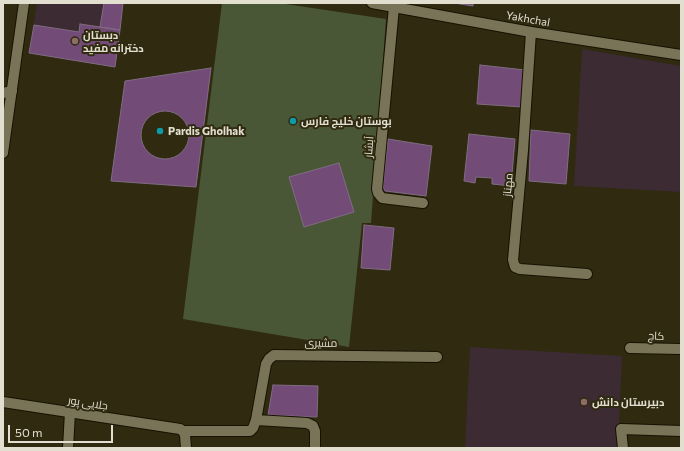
<!DOCTYPE html>
<meta charset="utf-8">
<style>
body{margin:0}
#map{position:relative;width:684px;height:451px;overflow:hidden;background:#2f2a10;font-family:Commissioner,sans-serif}
canvas{display:block}
.frame{position:absolute;inset:0;border:4px solid #e2dfd0;pointer-events:none}
.scale{position:absolute;left:8px;top:425px;width:105px;height:18px;box-sizing:border-box;border:2px solid #e2dfd0;border-top:0;padding-left:5px;font-size:12px;line-height:14px;white-space:nowrap;color:#e2dfd0;-webkit-text-stroke:3px #2f2a10;paint-order:stroke}
</style>
<div id="map">
<canvas width="684" height="451"></canvas>
<div class="frame"></div>
<div class="scale">50 m</div>
</div>
<script>
const ctx = document.querySelector('canvas').getContext('2d');
ctx.lineJoin = 'round';
function paint(path, color) {
  ctx.fillStyle = color;
  ctx.fill(path, 'evenodd');
}
function toPath(rows) {
  const path = new Path2D();
  for (const r of rows) {
    if (r.length === 3) {
      path.moveTo(r[0] + r[2], r[1]);
      path.arc(r[0], r[1], r[2], 0, 2 * Math.PI);
      continue;
    }
    path.moveTo(r[0], r[1]);
    for (let i = 2; i < r.length; i += 2) path.lineTo(r[i], r[i + 1]);
  }
  return path;
}
function trace(path, color, width, dash) {
  ctx.strokeStyle = color;
  ctx.lineWidth = width;
  ctx.lineCap = dash ? 'butt' : 'round';
  ctx.setLineDash(dash || []);
  ctx.stroke(path);
}
function label(font, color, halo, rows, align = 'center') {
  ctx.font = font + ' Commissioner,Cairo,sans-serif';
  ctx.lineWidth = 4;
  ctx.setLineDash([]);
  ctx.textBaseline = 'middle';
  ctx.strokeStyle = halo;
  ctx.fillStyle = color;
  for (const [text, x, y, turn = 0] of rows) {
    ctx.save();
    ctx.translate(x, y);
    ctx.rotate((+turn || 0) * Math.PI / 180);
    ctx.textAlign = isNaN(turn) ? turn : align;
    if (halo) ctx.strokeText(text, 0, 0);
    ctx.fillText(text, 0, 0);
    ctx.restore();
  }
}
paint(toPath([
 [37,3,123,3,115,67,29,53],
 [582,49,681,66,681,192,574,186],
 [470,347,622,356,618,448,465,448]
]), '#3d2b33');
paint(toPath([
 [222,3,279,3,386,19,371,223,362,223,349,347,183,319]
]), '#4a5736');
const building = toPath([
 [104,3,123,3,120,30,100,27,104,3],
 [454,3,473,3,473,6,454,3],
 [80,24,120,30,115,67,29,53,34,25,79,32,80,24],
 [480,65,525,70,522,107,477,104,480,65],
 [211,68,196,187,111,181,125,81,211,68],
 [165,135,24],
 [531,130,570,134,566,184,529,181,531,130],
 [469,134,515,139,511,186,492,184,492,178,476,177,475,183,464,181,469,134],
 [388,139,432,146,426,196,385,191,383,187,388,139],
 [339,163,354,212,304,227,289,177,339,163],
 [364,225,394,228,390,270,361,268,364,225],
 [273,385,318,386,317,417,268,415,273,385]
]);
paint(building, '#724c77');
trace(building, '#806c82', 1);
const minor = toPath([
 [394,7,377,189,378,193,382,198,423,203],
 [531,32,523,150,513,260,515,267,520,269,587,274],
 [3,93,12,91],
 [630,348,681,349],
 [256,420,307,423,313,426,315,431,315,448],
 [183,431,250,431,253,428,256,420,266,364,269,359,274,355,437,357],
 [68,448,70,412],
 [623,448,621,429,681,431]
]);
const tertiary = toPath([
 [372,3,531,32,681,55],
 [3,153,24,3],
 [3,402,180,429,183,431,185,435,186,448]
]);
trace(minor, '#171200', 12);
trace(tertiary, '#171200', 12);
trace(minor, '#797458', 10);
trace(tertiary, '#797458', 10);
for (const [x, y, r, color] of [
 [75,41,4,"#8d6e63"],
 [293,121,4,"#0f9aa8"],
 [160,131,4,"#0f9aa8"],
 [584,402,4,"#8d6e63"]
]) {
  const dot = new Path2D();
  dot.arc(x, y, r, 0, 2 * Math.PI);
  ctx.fillStyle = color;
  ctx.fill(dot);
  trace(dot, '#2f2a10', 1.5);
}
label('11px', '#e2dfd0', '#2f2a10', [
 ["Yakhchal",528,19,10],
 ["آبشار",369,147,-85],
 ["مهناز",508,185,-85],
 ["کاج",656,336,2],
 ["مشیری",321,343,1],
 ["جلایی پور",88,403,9]
]);
label('bold 11px', '#e2dfd0', '#2f2a10', [
 ["دبستان",83,35],
 ["دخترانه مفید",83,48],
 ["بوستان خلیج فارس",301,121],
 ["Pardis Gholhak",168,131],
 ["دبیرستان دانش",592,402]
], 'left');
</script>
